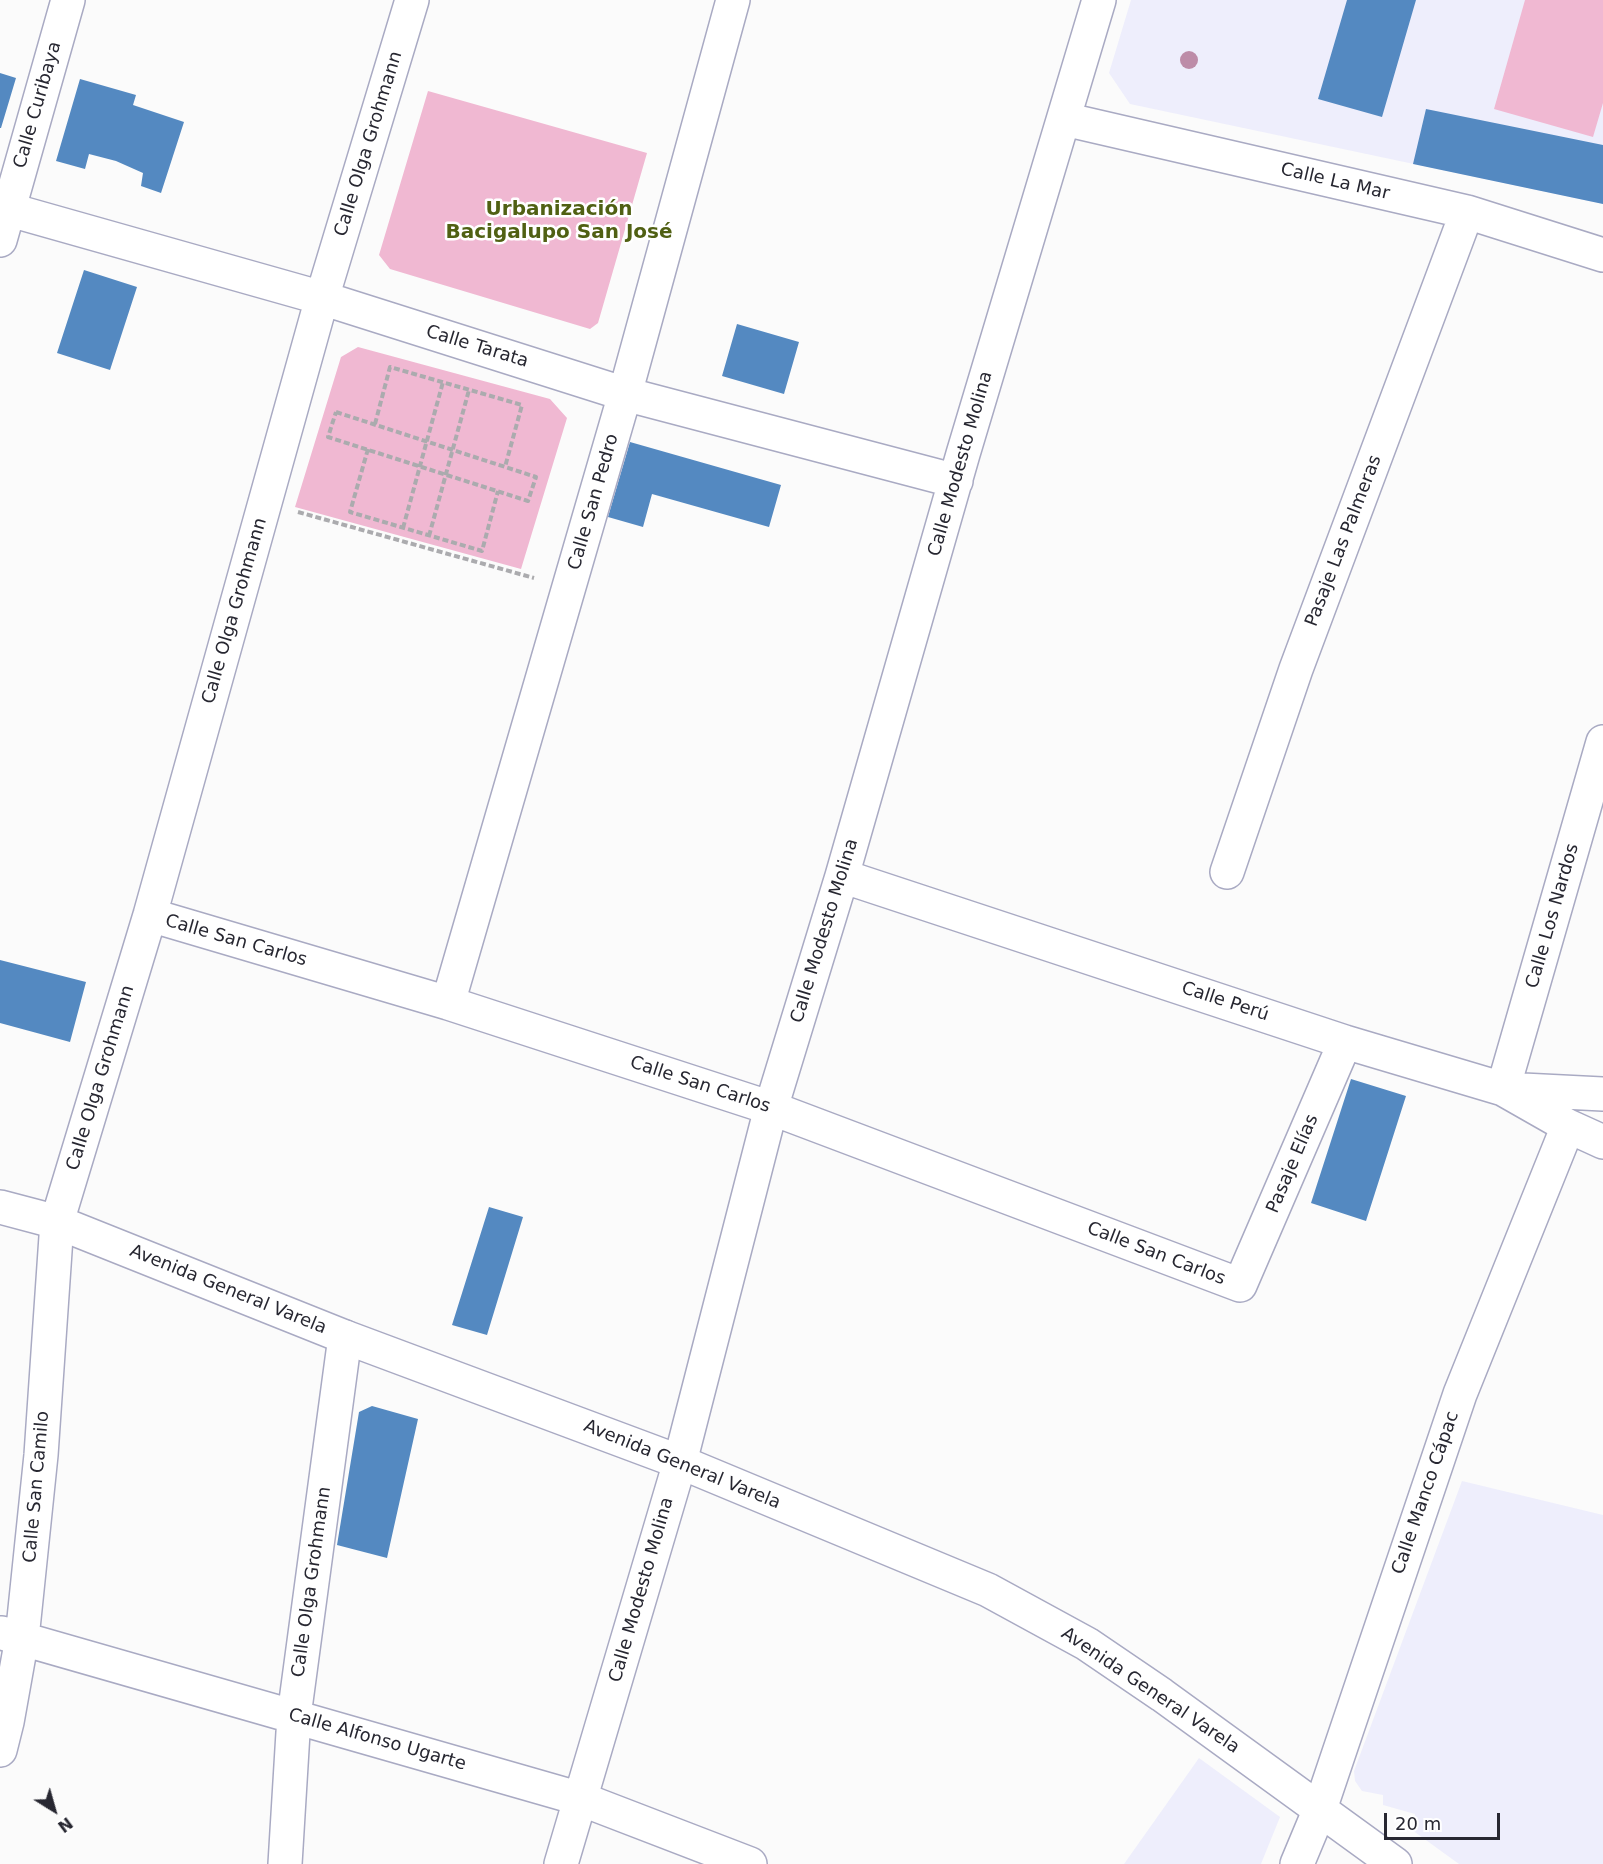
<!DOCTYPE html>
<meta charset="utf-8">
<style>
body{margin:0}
#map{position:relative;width:1603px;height:1864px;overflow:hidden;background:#fbfbfb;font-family:"DejaVu Sans",sans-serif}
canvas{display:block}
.north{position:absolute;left:24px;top:1780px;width:60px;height:60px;-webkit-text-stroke:4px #fff;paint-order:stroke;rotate:143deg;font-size:16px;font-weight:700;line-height:24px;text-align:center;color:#272731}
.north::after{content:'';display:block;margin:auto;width:21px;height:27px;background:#272731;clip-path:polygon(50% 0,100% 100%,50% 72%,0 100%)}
.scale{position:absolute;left:1384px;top:1813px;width:116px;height:27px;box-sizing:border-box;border:3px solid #272731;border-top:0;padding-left:8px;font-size:18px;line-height:21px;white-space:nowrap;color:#272731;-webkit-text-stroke:4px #fff;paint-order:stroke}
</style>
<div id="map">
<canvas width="1603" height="1864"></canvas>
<div class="north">N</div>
<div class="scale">20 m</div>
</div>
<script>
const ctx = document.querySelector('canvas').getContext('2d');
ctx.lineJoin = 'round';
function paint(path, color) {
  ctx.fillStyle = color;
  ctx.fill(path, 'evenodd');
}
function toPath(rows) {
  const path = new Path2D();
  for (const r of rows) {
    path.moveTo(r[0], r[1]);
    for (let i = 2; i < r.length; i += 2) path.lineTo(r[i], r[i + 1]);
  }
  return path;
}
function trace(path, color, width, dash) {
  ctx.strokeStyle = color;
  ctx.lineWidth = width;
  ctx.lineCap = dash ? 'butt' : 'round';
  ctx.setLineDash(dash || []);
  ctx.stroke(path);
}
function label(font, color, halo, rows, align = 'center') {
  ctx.font = font + ' "DejaVu Sans",sans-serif';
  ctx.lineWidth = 5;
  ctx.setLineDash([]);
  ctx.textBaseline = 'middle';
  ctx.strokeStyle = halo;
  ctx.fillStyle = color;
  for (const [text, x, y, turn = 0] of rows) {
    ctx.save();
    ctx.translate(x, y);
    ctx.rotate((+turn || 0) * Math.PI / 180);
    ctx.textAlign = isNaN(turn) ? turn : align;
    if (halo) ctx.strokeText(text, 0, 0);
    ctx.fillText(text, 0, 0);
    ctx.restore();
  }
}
paint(toPath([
 [1131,0,1603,0,1603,204,1130,104,1109,73],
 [1462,1481,1603,1515,1603,1864,1459,1864,1412,1830,1415,1814,1383,1805,1383,1795,1362,1791,1355,1781,1354,1771],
 [1199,1758,1280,1817,1261,1864,1124,1864]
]), '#eeeefc');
paint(toPath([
 [1525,0,1603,0,1603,103,1593,137,1494,109],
 [428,91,647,153,598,323,590,329,390,269,379,255],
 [358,347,550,399,567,418,521,569,295,507,341,357]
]), '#f0b8d2');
paint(toPath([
 [1347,0,1416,0,1382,117,1318,99],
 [0,73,16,78,1,128,0,128],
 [80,79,136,95,133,105,184,122,161,193,141,186,143,173,116,161,89,154,85,169,56,161],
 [1426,109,1603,145,1603,204,1413,164],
 [84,270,137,287,110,370,57,353],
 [737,324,799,342,784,394,722,376],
 [630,442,781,485,769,527,652,494,643,527,608,517],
 [0,960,86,982,70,1042,0,1023],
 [1351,1079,1406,1096,1366,1221,1311,1203],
 [489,1207,523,1217,487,1335,452,1325],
 [372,1406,418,1419,387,1558,337,1545,359,1412]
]), '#5489c1');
const street = toPath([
 [1064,119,1467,212,1603,255],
 [0,207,322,298,625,394,956,481],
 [0,240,68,0],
 [1603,742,1503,1089,1603,1094],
 [1227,872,1296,669,1467,212],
 [842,876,1345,1042,1503,1089,1568,1126,1603,1142],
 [150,915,448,1003,771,1108,1240,1285,1345,1042],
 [448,1003,625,394,733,0],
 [2,1633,581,1799,750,1864],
 [0,1750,7,1722,22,1638,41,1455,57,1222,150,915,322,298,412,0],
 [285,1864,294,1716,345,1337],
 [561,1864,680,1462,771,1108,842,876,963,454,1099,0],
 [1297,1864,1320,1809,1460,1394,1568,1126]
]);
const secondary = toPath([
 [0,1207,57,1222,345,1337,680,1462,988,1590,1087,1644,1162,1695,1395,1864]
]);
trace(street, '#a9aac3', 36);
trace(secondary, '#a9aac3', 36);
trace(toPath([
 [336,412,536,477,528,501,328,437,336,412],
 [375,424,390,367,522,405,505,467],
 [368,449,350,512,482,551,498,491],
 [298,512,534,578],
 [403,528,443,382],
 [429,536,469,390]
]), '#ababae', 4, [6, 3]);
trace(street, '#fff', 33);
trace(secondary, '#fff', 33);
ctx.fillStyle = '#bd8ca8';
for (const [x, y] of [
 [1189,60]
]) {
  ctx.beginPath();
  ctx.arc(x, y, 9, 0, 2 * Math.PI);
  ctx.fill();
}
label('18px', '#272731', '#fff', [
 ["Calle Curibaya",38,105,-74],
 ["Calle Olga Grohmann",369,144,-73],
 ["Calle La Mar",1335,182,13],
 ["Calle Tarata",477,347,17],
 ["Calle Modesto Molina",961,464,-74],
 ["Calle San Pedro",594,502,-74],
 ["Pasaje Las Palmeras",1344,541,-69],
 ["Calle Olga Grohmann",235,611,-74],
 ["Calle Los Nardos",1553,916,-74],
 ["Calle Modesto Molina",825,931,-73],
 ["Calle San Carlos",236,941,16],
 ["Calle Perú",1225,1002,18],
 ["Calle Olga Grohmann",101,1078,-73],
 ["Calle San Carlos",700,1085,18],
 ["Pasaje Elías",1293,1164,-67],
 ["Calle San Carlos",1156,1254,21],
 ["Avenida General Varela",228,1290,22],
 ["Avenida General Varela",682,1465,22],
 ["Calle San Camilo",37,1487,-85],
 ["Calle Manco Cápac",1426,1493,-71],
 ["Calle Olga Grohmann",312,1582,-82],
 ["Calle Modesto Molina",642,1590,-74],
 ["Avenida General Varela",1150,1691,34],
 ["Calle Alfonso Ugarte",377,1740,16]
]);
label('bold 20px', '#506013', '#fff', [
 ["Urbanización",559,210],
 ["Bacigalupo San José",559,233]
]);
</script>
